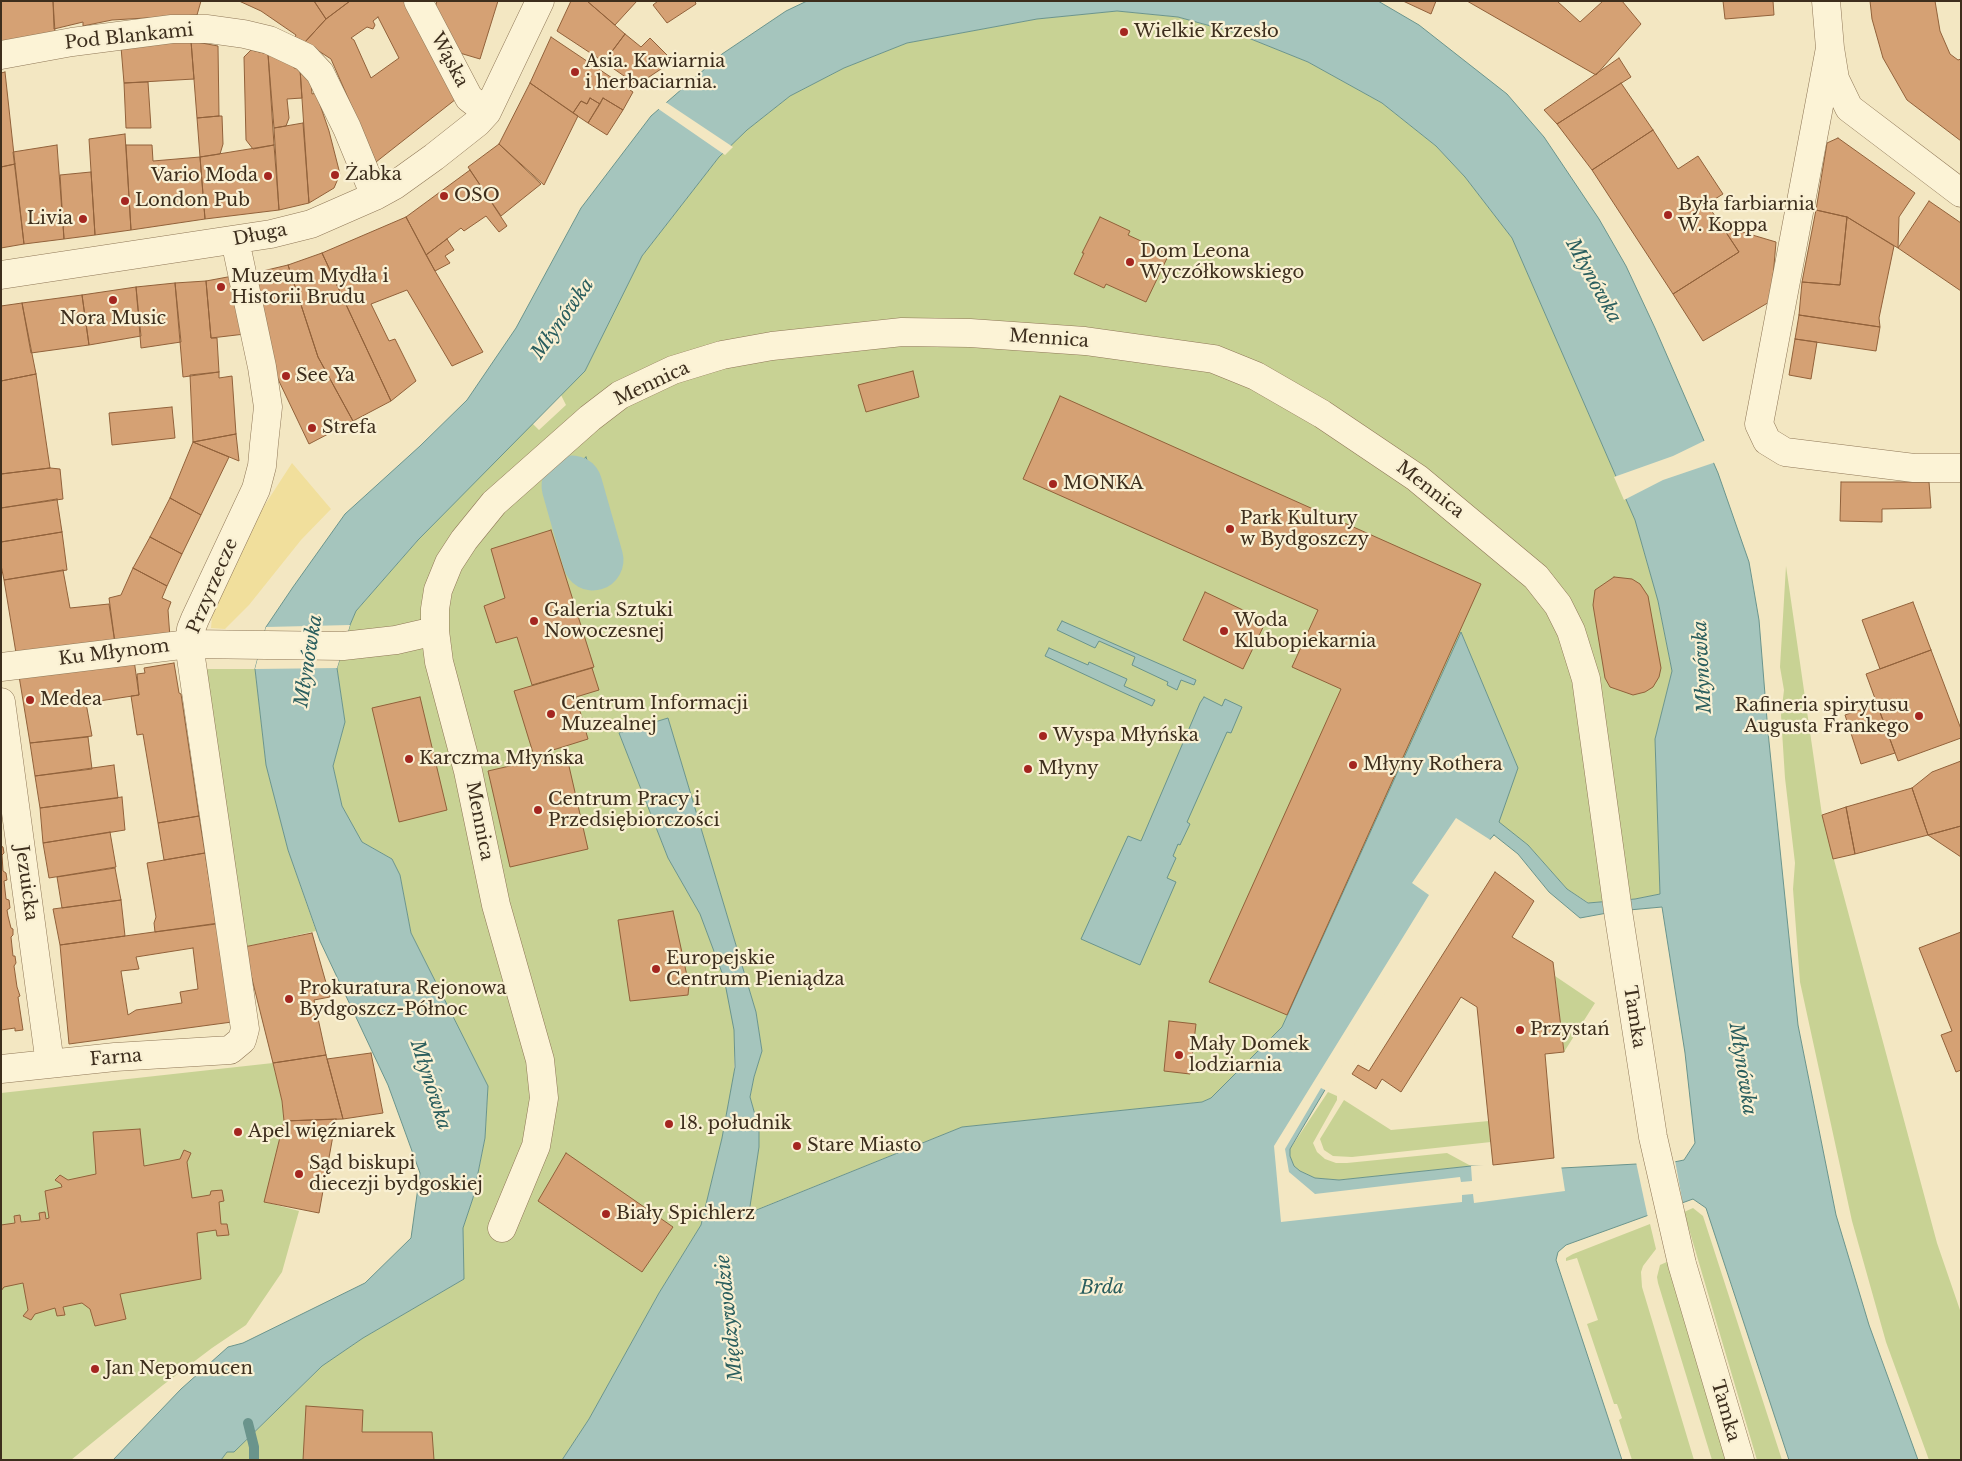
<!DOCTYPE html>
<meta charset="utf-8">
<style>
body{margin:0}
#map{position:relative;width:1962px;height:1461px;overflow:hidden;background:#f3e7c2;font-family:"Libre Baskerville",serif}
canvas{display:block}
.frame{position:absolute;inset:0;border:2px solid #3d2e1d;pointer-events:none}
</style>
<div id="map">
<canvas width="1962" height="1461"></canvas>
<div class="frame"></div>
</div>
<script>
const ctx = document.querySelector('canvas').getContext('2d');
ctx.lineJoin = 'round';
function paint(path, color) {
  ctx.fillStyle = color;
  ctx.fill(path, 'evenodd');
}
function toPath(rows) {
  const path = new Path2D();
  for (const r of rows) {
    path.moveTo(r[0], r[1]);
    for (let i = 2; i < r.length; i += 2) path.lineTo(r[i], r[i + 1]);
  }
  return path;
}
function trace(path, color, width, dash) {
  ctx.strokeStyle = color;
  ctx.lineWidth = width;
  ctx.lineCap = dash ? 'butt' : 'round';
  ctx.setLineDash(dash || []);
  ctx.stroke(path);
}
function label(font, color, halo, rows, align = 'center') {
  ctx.font = font + ' "Libre Baskerville",serif';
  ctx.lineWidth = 4.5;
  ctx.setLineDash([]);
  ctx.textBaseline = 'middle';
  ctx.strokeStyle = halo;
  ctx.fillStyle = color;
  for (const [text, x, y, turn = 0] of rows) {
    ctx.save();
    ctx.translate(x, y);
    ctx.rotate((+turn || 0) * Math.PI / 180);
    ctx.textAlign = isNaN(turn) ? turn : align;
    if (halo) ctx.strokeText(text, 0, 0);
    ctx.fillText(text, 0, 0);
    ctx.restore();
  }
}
paint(toPath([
 [1117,11,1178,17,1236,33,1308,62,1382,103,1436,146,1465,177,1512,238,1635,520,1658,601,1672,671,1655,739,1660,894,1635,899,1589,903,1567,889,1528,845,1498,822,1518,768,1461,632,1282,1027,1211,1098,1202,1102,962,1127,748,1213,759,1147,759,1129,750,1097,754,1077,762,1051,756,1012,668,718,619,733,668,858,700,914,724,978,730,1000,734,1030,734,1075,722,1138,701,1225,659,1293,589,1419,562,1460,221,1460,227,1452,234,1452,322,1366,363,1338,464,1279,463,1228,473,1198,485,1138,488,1086,411,933,400,875,392,859,362,842,342,806,333,766,345,722,337,668,350,625,356,611,418,540,532,423,539,430,566,405,561,395,585,371,642,256,719,157,747,130,790,96,844,68,907,43,1037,19],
 [1786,566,1822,815,1937,1243,1961,1313,1961,1460,1929,1460,1886,1342,1852,1221,1800,982,1793,889,1795,863,1785,778,1781,715,1784,690,1780,667],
 [208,669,255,669,266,765,288,850,316,931,244,947,201,675],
 [1555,976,1595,1003,1564,1052],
 [273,1063,282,1101,284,1121,265,1202,299,1211,282,1272,246,1325,212,1348,163,1385,71,1460,1,1460,1,1093],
 [1328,1092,1337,1096,1337,1100,1313,1143,1317,1152,1325,1159,1336,1163,1347,1163,1447,1153,1471,1166,1339,1180,1315,1178,1300,1171,1294,1166,1290,1156,1290,1149],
 [1344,1100,1391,1130,1489,1121,1491,1142,1352,1157,1333,1156,1324,1150,1320,1139],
 [1693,1208,1703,1216,1782,1460,1757,1460,1684,1212],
 [1650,1224,1656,1249,1643,1266,1641,1272,1642,1287,1694,1460,1632,1460,1619,1420,1622,1418,1617,1404,1614,1404,1587,1324,1598,1320,1577,1258,1566,1261,1566,1258,1573,1254],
 [1669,1261,1727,1460,1712,1460,1658,1283,1657,1277,1660,1265]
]), '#c8d294');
paint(toPath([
 [292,463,331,509,301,540,249,605,225,629,211,628,214,593,246,534]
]), '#f1df9c');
const water = toPath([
 [807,1,1378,1,1419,25,1507,94,1544,137,1599,219,1626,266,1655,328,1718,473,1749,562,1759,620,1768,732,1798,1025,1836,1215,1869,1325,1918,1460,1789,1460,1706,1208,1693,1199,1566,1245,1558,1252,1556,1260,1622,1460,562,1460,589,1419,659,1293,701,1225,722,1138,735,1067,734,1030,724,978,700,914,668,858,619,733,668,718,756,1012,762,1051,754,1077,750,1097,759,1129,759,1147,749,1213,962,1127,1202,1102,1211,1098,1282,1027,1461,632,1518,768,1499,822,1528,845,1567,889,1588,903,1635,899,1660,894,1655,739,1672,671,1658,601,1635,520,1512,238,1465,177,1436,146,1382,103,1308,62,1236,33,1178,17,1117,11,1037,19,907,43,844,68,790,96,747,130,719,157,642,256,585,371,418,540,356,611,350,625,337,668,345,722,333,766,342,806,362,842,392,859,400,875,411,933,488,1086,485,1138,473,1198,463,1228,464,1279,363,1338,322,1366,234,1452,227,1452,221,1460,113,1460,181,1389,228,1347,243,1343,365,1283,411,1238,420,1173,388,1085,320,941,288,850,266,765,255,669,266,627,293,587,345,514,420,446,467,400,516,328,581,208,651,116,722,54,786,11,807,1],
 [1494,835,1518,854,1549,892,1580,918,1618,911,1662,907,1685,1053,1695,1143,1684,1160,1674,1162,1562,1168,1471,1166,1339,1180,1315,1178,1300,1171,1294,1166,1290,1156,1290,1149,1390,980,1484,846,1494,835],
 [586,457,602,507,560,521,550,489,586,457],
 [1062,621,1196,680,1194,685,1181,680,1177,690,1167,685,1168,682,1132,665,1135,657,1099,641,1095,648,1057,630,1062,621],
 [1049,648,1088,665,1089,662,1127,679,1124,686,1155,700,1152,706,1045,656,1049,648],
 [1204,697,1222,706,1225,699,1242,707,1231,733,1227,732,1187,822,1190,824,1180,845,1178,844,1173,856,1176,858,1167,878,1176,882,1140,965,1081,939,1128,836,1141,841,1200,703,1204,697]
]);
paint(water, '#a5c5bd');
trace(water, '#6a948c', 1);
paint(toPath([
 [664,101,733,147,725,155,657,108],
 [1706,440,1716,462,1663,480,1624,500,1614,477,1673,456],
 [350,625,337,668,255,669,266,627],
 [1456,818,1492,841,1392,981,1327,1091,1321,1088,1285,1149,1289,1172,1315,1194,1460,1177,1461,1182,1472,1181,1471,1166,1510,1163,1561,1165,1565,1191,1474,1203,1473,1194,1462,1195,1462,1202,1281,1222,1274,1146,1429,895,1412,883],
 [1675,1160,1683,1205,1648,1218,1636,1162]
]), '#f3e7c2');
trace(toPath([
 [248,1423,254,1447,254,1460]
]), '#6a948c', 10);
trace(toPath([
 [572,486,593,560]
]), '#a5c5bd', 61);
const building = toPath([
 [1,1,53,1,55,32,1,42,1,1],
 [53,1,201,1,197,15,112,20,83,26,83,22,54,29,53,1],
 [239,1,314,1,326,19,305,42,295,37,296,35,261,11,239,1],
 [314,1,350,1,326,19,314,1],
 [350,1,405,1,456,99,376,162,331,59,305,42,326,19,350,1],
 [378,17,399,58,371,78,354,40,351,38,367,27,373,29,375,25,373,21,378,17],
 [437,1,498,1,480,59,453,51,434,12,437,1],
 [571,1,587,1,625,34,604,62,557,31,571,1],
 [587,1,637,1,615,25,587,1],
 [658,1,695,1,696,4,667,23,653,5,658,1],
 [1403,1,1436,1,1431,14,1403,1],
 [1467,1,1557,1,1580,22,1603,1,1622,1,1641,24,1596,75,1467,1],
 [1723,1,1773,1,1774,15,1725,19,1723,1],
 [1870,1,1935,1,1940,31,1950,54,1958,60,1961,59,1961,141,1907,100,1883,58,1872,19,1870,1],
 [625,34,641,47,650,38,673,61,637,85,604,62,625,34],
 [551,37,633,92,623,110,603,98,600,104,590,98,587,104,581,101,573,113,530,83,551,37],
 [191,41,194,79,124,83,121,47,191,41],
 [191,41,218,46,219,116,197,118,191,41],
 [251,50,268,54,274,145,253,149,246,140,244,57,251,50],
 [268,54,294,63,294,68,300,69,302,98,287,99,289,118,286,126,274,128,268,54],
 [1619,58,1631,77,1557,124,1544,110,1619,58],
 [300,69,311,82,312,94,316,93,329,131,340,174,334,188,309,203,300,69],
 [5,72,15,164,1,167,1,73,5,72],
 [148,82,151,128,126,128,124,83,148,82],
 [530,83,578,116,544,185,499,144,530,83],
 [1621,83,1653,130,1592,170,1557,124,1621,83],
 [590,98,600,104,588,123,573,113,581,101,587,104,590,98],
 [603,98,623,110,607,135,588,123,603,98],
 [219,116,222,116,223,144,220,154,200,157,197,118,219,116],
 [303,123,309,203,279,210,274,128,303,123],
 [1653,130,1678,169,1698,156,1723,194,1707,204,1739,252,1673,294,1592,170,1653,130],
 [125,134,131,230,95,235,89,139,125,134],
 [1838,138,1915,193,1899,217,1898,248,1847,217,1816,210,1827,143,1838,138],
 [499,144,541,184,501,216,468,167,499,144],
 [57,145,64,239,24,244,13,152,57,145],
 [126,145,152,145,153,161,200,157,205,219,131,230,126,145],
 [274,145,279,210,205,219,200,157,274,145],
 [15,164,24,244,1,248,1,167,15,164],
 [470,170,507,226,499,232,486,216,464,231,461,228,426,255,406,217,470,170],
 [91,172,95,235,64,239,60,175,91,172],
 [1929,201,1961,223,1961,291,1898,248,1929,201],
 [1816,210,1847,217,1840,285,1802,282,1816,210],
 [406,217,435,271,483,352,452,366,407,290,371,304,389,341,395,339,416,381,391,401,322,253,406,217],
 [1100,217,1130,231,1128,235,1169,254,1146,302,1106,284,1104,288,1074,274,1084,253,1082,253,1100,217],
 [1847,217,1894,246,1879,318,1880,327,1799,315,1802,282,1840,285,1847,217],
 [1722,226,1776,242,1771,301,1703,341,1673,294,1739,252,1722,226],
 [447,239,454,250,445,256,450,263,435,271,426,255,447,239],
 [322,253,391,401,353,421,318,357,288,265,322,253],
 [288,265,318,357,353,421,309,444,277,377,250,274,288,265],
 [233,276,245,334,211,338,206,281,233,276],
 [206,281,211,338,217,338,219,372,183,377,175,283,206,281],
 [175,283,181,342,141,348,136,287,175,283],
 [136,287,141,336,89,345,82,295,136,287],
 [82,295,89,345,31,353,22,303,82,295],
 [22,303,36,374,1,381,1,306,22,303],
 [1799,315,1880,327,1876,351,1795,339,1799,315],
 [1795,339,1817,342,1811,379,1789,375,1795,339],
 [913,371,919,397,866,412,858,385,913,371],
 [219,372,219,378,232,376,236,434,193,442,190,375,219,372],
 [36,374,50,468,1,474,1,381,36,374],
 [1060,396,1481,584,1287,1015,1209,982,1341,689,1292,667,1318,610,1023,479,1060,396],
 [172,407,175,438,112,445,109,413,172,407],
 [236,434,239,461,193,442,236,434],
 [193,442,229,457,201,515,170,498,193,442],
 [50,468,60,469,63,499,1,508,1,474,50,468],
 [1841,482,1929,482,1931,508,1882,509,1882,522,1840,521,1841,482],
 [170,498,201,515,182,554,150,537,170,498],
 [57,499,62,532,1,542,1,508,57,499],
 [551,530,594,667,532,685,517,637,496,643,484,606,505,598,491,549,551,530],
 [62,532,67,570,4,580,1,565,1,542,62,532],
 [150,537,182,554,167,586,133,568,150,537],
 [133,568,167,586,162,598,171,602,168,610,170,638,115,643,109,598,121,595,133,568],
 [63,570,70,608,109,604,115,643,17,659,4,580,63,570],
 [1614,577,1632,579,1640,584,1648,596,1661,668,1659,677,1653,687,1645,692,1633,695,1610,687,1605,678,1593,605,1595,590,1614,577],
 [1205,592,1266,621,1243,669,1183,640,1205,592],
 [1913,602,1931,650,1880,669,1862,620,1913,602],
 [1931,650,1961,729,1961,738,1898,761,1866,674,1931,650],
 [134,660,139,695,86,703,92,736,30,743,19,676,134,660],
 [174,663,179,693,181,694,199,816,158,823,143,734,137,735,131,696,139,695,137,674,145,673,144,668,174,663],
 [592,668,599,690,576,697,588,739,534,756,514,691,592,668],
 [420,697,447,810,399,822,372,708,420,697],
 [1877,704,1895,753,1861,764,1845,715,1877,704],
 [88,737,92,769,35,776,30,743,88,737],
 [566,753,588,849,510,867,488,771,566,753],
 [1961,761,1961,826,1928,835,1912,788,1932,772,1961,761],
 [114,765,118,798,40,808,35,776,114,765],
 [1912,788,1928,835,1855,854,1846,807,1912,788],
 [122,797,125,830,43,843,40,808,122,797],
 [1846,807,1855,854,1833,859,1822,815,1846,807],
 [199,816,205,853,164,860,158,823,199,816],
 [1961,826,1961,857,1928,835,1961,826],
 [110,832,116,867,49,878,43,843,110,832],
 [1,846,3,847,4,853,2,855,3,871,6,873,7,880,4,881,6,899,9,900,10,908,7,910,8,916,11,928,13,929,13,935,11,937,13,956,15,956,16,963,14,966,17,987,20,996,18,997,23,1030,15,1031,15,1028,1,1030,1,846],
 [205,853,216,924,155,932,154,923,156,917,147,863,205,853],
 [115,868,121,900,62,908,57,877,115,868],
 [1495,872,1534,901,1512,937,1553,962,1564,1052,1545,1054,1554,1158,1493,1165,1477,1007,1461,997,1401,1092,1382,1079,1376,1089,1352,1074,1358,1065,1369,1071,1495,872],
 [121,900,125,936,60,945,53,909,121,900],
 [673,911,689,985,688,995,630,1001,618,920,673,911],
 [219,923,232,1022,69,1044,60,945,219,923],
 [193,948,198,989,180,992,182,1003,136,1010,128,1015,121,971,139,969,136,957,193,948],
 [1961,932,1961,1070,1956,1072,1941,1035,1952,1031,1919,948,1961,932],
 [312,933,330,997,314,1000,326,1055,273,1063,244,947,312,933],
 [1169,1021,1196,1024,1190,1074,1164,1071,1169,1021],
 [371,1053,383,1113,343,1119,327,1059,371,1053],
 [326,1055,343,1119,284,1121,282,1101,273,1063,326,1055],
 [336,1119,319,1213,264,1202,284,1121,336,1119],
 [140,1129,144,1166,180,1159,184,1150,191,1153,187,1162,192,1198,210,1195,211,1191,222,1190,224,1201,219,1202,221,1224,227,1224,229,1235,217,1236,216,1230,197,1233,201,1279,120,1294,126,1319,95,1326,90,1309,82,1303,63,1307,65,1315,57,1316,55,1308,35,1314,31,1320,23,1316,28,1310,23,1283,4,1287,1,1291,1,1225,15,1223,14,1216,20,1215,21,1222,40,1220,39,1213,45,1212,46,1219,49,1218,45,1191,62,1187,61,1184,55,1180,60,1175,68,1180,96,1174,93,1132,140,1129],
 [566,1153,673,1227,642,1272,538,1201,566,1153],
 [306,1406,363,1410,362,1432,432,1432,434,1460,303,1460,306,1406]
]);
paint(building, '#d5a174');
trace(building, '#91613a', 1);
const pedestrian = toPath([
 [1,667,189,644]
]);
const minor = toPath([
 [418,1,469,98,487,112],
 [1826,1,1830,48,1835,79,1849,108,1961,193],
 [1830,48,1759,424,1767,441,1785,452,1914,468,1961,468],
 [1,55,72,42,172,29,208,29,244,34,269,40,305,57,320,73,347,128,375,196],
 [1,275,271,234,311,224,375,196,395,185,434,157,477,123,487,112,540,1],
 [189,644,343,646,396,640,435,631],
 [1,702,50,1064],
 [1,1069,115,1057,230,1050,242,1040,245,1029,189,644,191,629,195,619,256,489,262,466,264,444,268,407,262,367,235,240],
 [502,1228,536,1146,544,1098,540,1060,496,905,468,771,439,662,435,631,435,609,438,590,449,563,464,540,494,503,590,418,620,395,673,370,722,355,772,346,902,332,970,333,1085,341,1214,359,1256,376,1322,414,1417,478,1536,577,1558,605,1571,631,1586,679,1618,911,1653,1137,1682,1264,1740,1460]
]);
trace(pedestrian, '#8f7757', 29);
trace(minor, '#8f7757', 29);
trace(pedestrian, '#fcf3d6', 28);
trace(minor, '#fcf3d6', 28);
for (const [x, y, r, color] of [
 [1124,32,5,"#a42620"],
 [575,72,5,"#a42620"],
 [335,175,5,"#a42620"],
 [268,176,5,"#a42620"],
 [444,196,5,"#a42620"],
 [125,201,5,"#a42620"],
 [1668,215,5,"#a42620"],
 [83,219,5,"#a42620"],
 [1130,262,5,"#a42620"],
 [221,287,5,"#a42620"],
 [113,300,5,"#a42620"],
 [286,376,5,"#a42620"],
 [312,428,5,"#a42620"],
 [1053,484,5,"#a42620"],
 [1230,529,5,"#a42620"],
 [534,621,5,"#a42620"],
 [1224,631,5,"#a42620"],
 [30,700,5,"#a42620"],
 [551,714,5,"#a42620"],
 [1919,716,5,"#a42620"],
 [1043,736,5,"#a42620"],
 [409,759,5,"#a42620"],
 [1353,765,5,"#a42620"],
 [1028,769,5,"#a42620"],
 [538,810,5,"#a42620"],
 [656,969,5,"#a42620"],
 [289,999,5,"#a42620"],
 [1520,1030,5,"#a42620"],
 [1179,1055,5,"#a42620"],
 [669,1124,5,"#a42620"],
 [238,1132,5,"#a42620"],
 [797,1146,5,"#a42620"],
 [299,1174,5,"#a42620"],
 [606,1214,5,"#a42620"],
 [95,1369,5,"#a42620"]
]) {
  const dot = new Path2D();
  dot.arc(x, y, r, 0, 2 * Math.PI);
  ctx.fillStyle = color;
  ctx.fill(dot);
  trace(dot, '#f9f0d3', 2);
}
label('18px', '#3d2e1d', '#f9f0d3', [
 ["Wielkie Krzesło",1134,32],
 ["Asia. Kawiarnia",585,62],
 ["i herbaciarnia.",585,83],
 ["Żabka",345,175],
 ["Vario Moda",258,176,"right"],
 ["OSO",454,196],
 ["London Pub",135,201],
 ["Była farbiarnia",1678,205],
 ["W. Koppa",1678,226],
 ["Livia",73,219,"right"],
 ["Dom Leona",1140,252],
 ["Wyczółkowskiego",1140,273],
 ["Muzeum Mydła i",231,277],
 ["Historii Brudu",231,298],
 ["Nora Music",113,319,"center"],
 ["See Ya",296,376],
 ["Strefa",322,428],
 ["MONKA",1063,484],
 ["Park Kultury",1240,519],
 ["w Bydgoszczy",1240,540],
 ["Galeria Sztuki",544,611],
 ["Nowoczesnej",544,632],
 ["Woda",1234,621],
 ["Klubopiekarnia",1234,642],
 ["Medea",40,700],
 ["Centrum Informacji",561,704],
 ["Muzealnej",561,725],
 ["Rafineria spirytusu",1909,706,"right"],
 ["Augusta Frankego",1909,727,"right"],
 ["Wyspa Młyńska",1053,736],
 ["Karczma Młyńska",419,759],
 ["Młyny Rothera",1363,765],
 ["Młyny",1038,769],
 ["Centrum Pracy i",548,800],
 ["Przedsiębiorczości",548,821],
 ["Europejskie",666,959],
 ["Centrum Pieniądza",666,980],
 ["Prokuratura Rejonowa",299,989],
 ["Bydgoszcz-Północ",299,1010],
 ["Przystań",1530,1030],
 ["Mały Domek",1189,1045],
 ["lodziarnia",1189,1066],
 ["18. południk",679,1124],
 ["Apel więźniarek",248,1132],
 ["Stare Miasto",807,1146],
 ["Sąd biskupi",309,1164],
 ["diecezji bydgoskiej",309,1185],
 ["Biały Spichlerz",616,1214],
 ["Jan Nepomucen",105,1369]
], 'left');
label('18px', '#3d2e1d', '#f9f0d3', [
 ["Pod Blankami",129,37,-6],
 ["Wąska",449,60,62],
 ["Długa",260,235,-11],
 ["Mennica",1049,339,4],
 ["Mennica",652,384,-25],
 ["Mennica",1430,490,38],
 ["Przyrzecze",213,586,-67],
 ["Ku Młynom",114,653,-7],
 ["Mennica",479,821,79],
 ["Jezuicka",26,883,82],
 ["Tamka",1634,1017,81],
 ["Farna",116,1058,-5],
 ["Tamka",1725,1411,74]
]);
label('italic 19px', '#2a5e5e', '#f9f0d3', [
 ["Młynówka",1593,281,61],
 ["Młynówka",563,319,-55],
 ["Młynówka",309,661,-81],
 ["Młynówka",1703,667,-93],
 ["Młynówka",1742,1069,81],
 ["Młynówka",430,1085,72],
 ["Brda",1102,1288,-1],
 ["Międzywodzie",730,1318,-96]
]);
</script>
